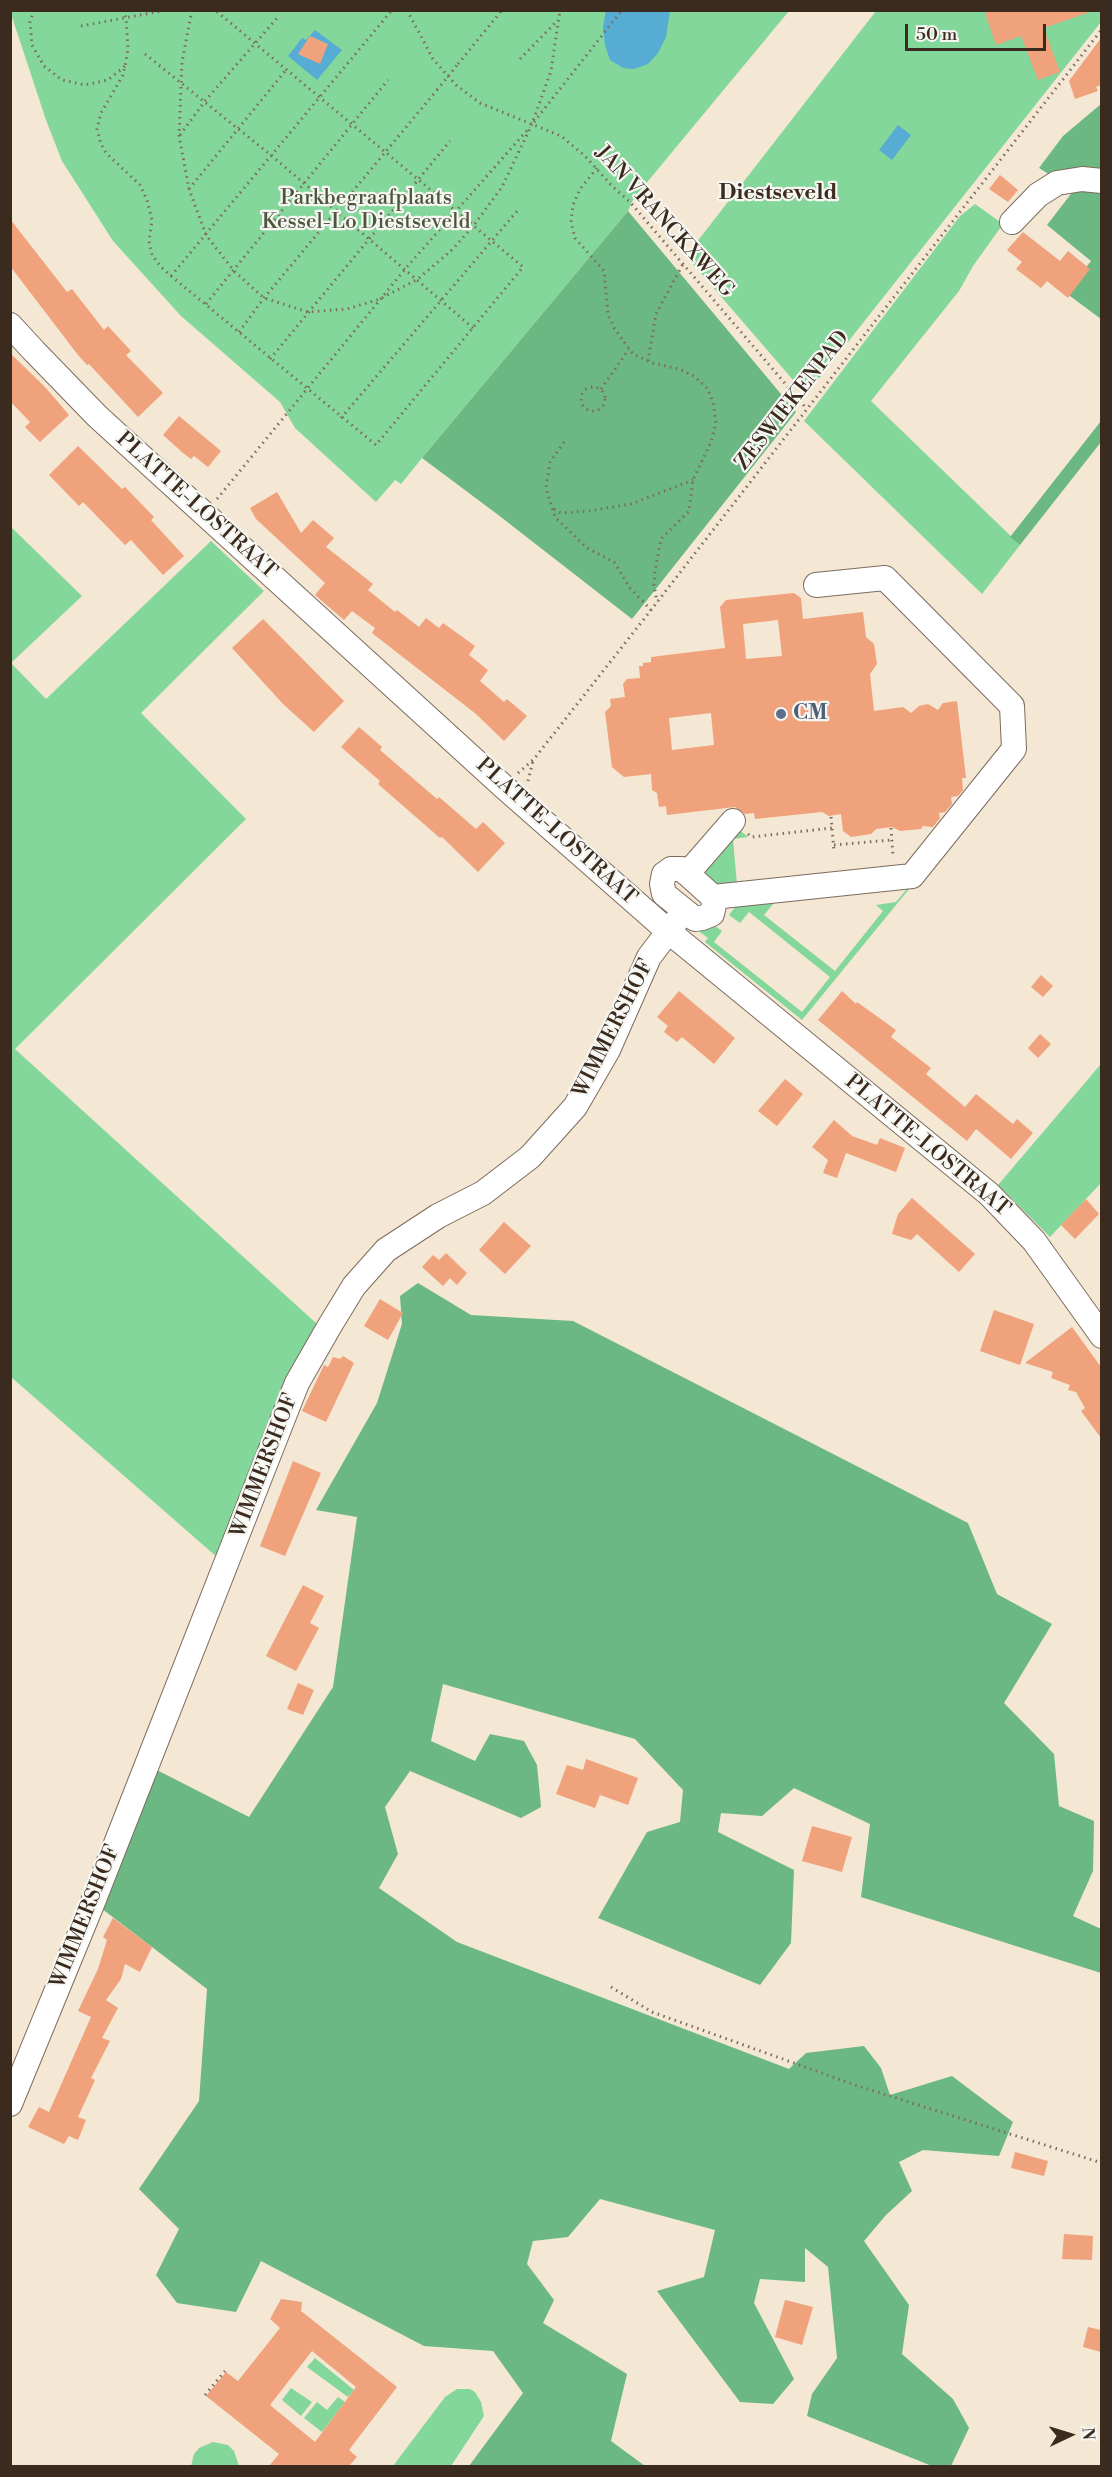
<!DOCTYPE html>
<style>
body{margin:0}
#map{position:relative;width:1112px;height:2477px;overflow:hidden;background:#f4e7d4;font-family:"Libre Bodoni",serif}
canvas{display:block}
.frame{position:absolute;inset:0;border:12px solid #3b2a1e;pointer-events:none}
.north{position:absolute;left:1040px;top:2405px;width:60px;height:60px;-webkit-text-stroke:4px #f6f6f2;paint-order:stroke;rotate:86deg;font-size:16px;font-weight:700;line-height:24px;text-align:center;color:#3b2a1e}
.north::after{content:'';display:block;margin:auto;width:21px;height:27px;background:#3b2a1e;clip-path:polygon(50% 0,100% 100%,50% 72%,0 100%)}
.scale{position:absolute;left:905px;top:24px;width:141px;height:27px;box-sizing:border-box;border:3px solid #3b2a1e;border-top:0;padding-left:8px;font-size:18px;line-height:21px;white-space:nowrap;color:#3b2a1e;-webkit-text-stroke:4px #f6f6f2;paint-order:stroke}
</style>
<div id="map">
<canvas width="1112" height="2477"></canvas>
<div class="frame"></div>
<div class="north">N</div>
<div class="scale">50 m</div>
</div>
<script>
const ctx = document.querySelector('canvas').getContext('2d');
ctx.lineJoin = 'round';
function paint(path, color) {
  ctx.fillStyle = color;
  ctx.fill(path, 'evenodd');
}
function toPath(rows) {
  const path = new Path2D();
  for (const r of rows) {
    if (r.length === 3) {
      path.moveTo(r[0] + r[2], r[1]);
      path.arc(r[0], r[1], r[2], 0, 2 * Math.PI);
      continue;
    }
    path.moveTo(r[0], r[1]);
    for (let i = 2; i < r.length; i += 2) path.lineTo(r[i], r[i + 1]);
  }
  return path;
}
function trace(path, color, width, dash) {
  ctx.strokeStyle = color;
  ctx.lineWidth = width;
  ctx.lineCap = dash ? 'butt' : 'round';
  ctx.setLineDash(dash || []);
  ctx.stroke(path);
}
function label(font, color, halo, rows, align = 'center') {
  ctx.font = font + ' "Libre Bodoni",serif';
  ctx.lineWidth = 4.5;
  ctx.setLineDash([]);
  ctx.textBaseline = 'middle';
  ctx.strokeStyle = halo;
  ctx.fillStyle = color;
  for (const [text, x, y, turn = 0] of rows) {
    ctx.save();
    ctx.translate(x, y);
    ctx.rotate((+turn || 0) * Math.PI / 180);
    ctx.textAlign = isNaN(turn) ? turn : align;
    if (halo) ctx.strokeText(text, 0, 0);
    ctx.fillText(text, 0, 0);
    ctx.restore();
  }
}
paint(toPath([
 [10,11,789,11,634,198,628,211,422,458,401,484,395,480,376,502,295,428,280,402,181,316,113,241,62,161,46,120],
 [876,11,1101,11,1101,22,806,395,686,256],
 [975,204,1003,224,973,266,959,291,871,401,1020,545,982,594,804,421,960,216],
 [10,526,82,596,11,663,46,699,211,541,264,591,141,713,246,819,15,1049,317,1324,218,1558,11,1377],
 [737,828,748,837,733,839,737,885,720,887,704,873],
 [912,883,914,883,802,1020,705,942,708,938,697,930,711,923,722,931,714,942,802,1012,830,977,749,912,740,923,729,915,739,902,769,899,774,903,764,915,835,971,883,911,876,905,896,902],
 [1101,1064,1101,1183,1050,1237,998,1185],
 [315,2358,354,2390,348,2397,307,2367],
 [291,2388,312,2402,301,2416,282,2400],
 [457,2389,470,2389,475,2392,481,2402,484,2416,451,2466,393,2466,445,2397],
 [338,2397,345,2402,322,2432,304,2418,317,2402,327,2410],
 [213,2442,228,2445,234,2451,239,2466,191,2466,194,2454,199,2448]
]), '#84d79a');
paint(toPath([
 [1101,104,1101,319,1066,293,1091,261,1047,225,1074,190,1039,168,1063,136],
 [628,211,796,412,632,619,497,514,422,458],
 [1101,421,1101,442,1020,545,1010,537],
 [418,1283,471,1315,573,1321,968,1523,997,1594,1052,1624,1004,1703,1054,1754,1059,1806,1094,1821,1093,1871,1073,1916,1101,1929,1101,1973,861,1897,870,1824,794,1788,762,1816,721,1813,718,1832,794,1870,791,1943,760,1985,598,1918,647,1832,680,1822,683,1790,635,1739,443,1684,431,1741,475,1761,490,1734,524,1741,537,1765,541,1807,521,1818,410,1771,385,1807,398,1854,379,1888,457,1942,789,2069,806,2053,864,2046,881,2068,890,2095,952,2076,1013,2122,999,2156,923,2150,899,2162,912,2191,886,2215,864,2241,909,2305,902,2354,953,2399,969,2428,951,2466,932,2466,807,2416,812,2394,837,2358,828,2267,805,2248,805,2282,760,2279,754,2303,794,2379,773,2404,740,2402,657,2291,704,2277,715,2230,600,2199,568,2237,533,2241,527,2264,554,2300,543,2323,627,2374,611,2441,645,2466,469,2466,523,2393,493,2351,424,2346,261,2261,236,2312,177,2303,156,2275,179,2229,139,2189,199,2101,207,1989,93,1902,147,1765,249,1817,333,1687,357,1517,316,1510,377,1403,402,1324,400,1296]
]), '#6bb882');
paint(toPath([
 [606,10,670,11,666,37,658,53,648,64,634,69,623,68,610,60,605,45,603,27],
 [315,30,342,50,317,80,288,56,302,38,306,40],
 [898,125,911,135,892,160,879,150]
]), '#56acd2');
paint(toPath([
 [993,10,1087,10,1087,13,1044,28,1060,72,1038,80,1021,36,996,45,985,13],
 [310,36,328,44,320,64,298,54],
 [1101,38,1101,85,1096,87,1098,91,1075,99,1069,81],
 [1000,175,1018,190,1008,202,989,189],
 [10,219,67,292,72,289,104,330,108,326,131,351,126,355,163,393,138,417,89,364,87,365,78,355,10,266],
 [1023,232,1060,261,1068,251,1090,269,1068,298,1047,281,1041,288,1016,269,1022,262,1007,250],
 [10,353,46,388,69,415,40,442,25,427,30,422,10,401],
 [179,416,221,451,208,467,194,456,191,459,183,453,163,435],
 [78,446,122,489,125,487,154,517,151,520,184,556,163,575,131,540,125,545,83,502,79,506,49,475],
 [277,492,301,533,313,520,334,538,326,547,373,584,368,590,395,612,397,610,419,627,426,618,439,628,443,623,475,646,469,655,488,670,480,681,504,702,507,699,527,716,504,741,476,714,372,633,375,628,352,611,344,620,315,595,325,583,256,519,250,508],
 [794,593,801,598,803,619,863,612,866,637,874,644,877,664,870,674,874,711,903,707,911,713,919,706,928,704,938,710,943,703,957,701,966,778,962,778,963,790,958,796,951,797,952,804,945,812,939,813,940,818,933,827,923,826,921,829,900,831,892,827,876,829,871,834,851,837,843,831,841,814,829,816,822,812,755,819,754,813,745,814,735,807,667,815,666,806,659,807,657,793,652,790,651,774,624,777,612,767,605,712,611,706,610,699,625,697,623,684,627,679,640,678,639,666,643,666,643,663,651,662,651,657,725,648,720,607,726,600],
 [778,620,782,656,746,659,743,624],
 [711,713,714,745,672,750,669,718],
 [263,619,344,701,314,732,283,704,232,648],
 [359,727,382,747,380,750,437,799,439,797,476,829,483,822,505,843,478,872,442,837,440,838,378,784,380,781,341,747],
 [1041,975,1053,986,1043,997,1031,987],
 [679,991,735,1038,714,1064,682,1037,677,1042,664,1032,668,1026,657,1017],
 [842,991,856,1004,857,1002,896,1030,891,1037,931,1068,926,1074,965,1107,976,1094,1013,1124,1017,1119,1033,1133,1011,1159,976,1129,967,1141,818,1020],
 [1040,1034,1051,1044,1038,1058,1028,1048],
 [785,1079,803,1094,777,1126,758,1111],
 [834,1120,852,1136,877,1145,880,1138,905,1148,896,1172,846,1153,837,1178,823,1173,828,1160,812,1147],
 [912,1198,975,1254,959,1272,917,1234,911,1240,892,1234,898,1214],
 [1086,1199,1099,1214,1075,1239,1061,1225],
 [504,1222,531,1246,505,1274,479,1250],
 [446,1253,467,1273,457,1285,450,1278,443,1286,422,1267,433,1255,439,1260],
 [380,1299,403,1313,388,1340,364,1326],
 [994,1310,1034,1324,1020,1365,980,1351],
 [1072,1327,1101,1367,1101,1438,1081,1411,1085,1408,1076,1392,1068,1390,1070,1385,1051,1378,1053,1372,1025,1363],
 [343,1356,354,1363,326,1422,302,1411,324,1365,328,1367,333,1357,340,1359],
 [293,1461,321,1473,285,1556,260,1546],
 [303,1585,324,1596,310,1623,319,1628,296,1671,266,1656],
 [298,1683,314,1690,303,1715,287,1709],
 [586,1759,638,1778,628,1805,600,1795,595,1808,556,1794,567,1765,583,1770],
 [812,1826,852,1837,842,1872,802,1861],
 [113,1918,152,1947,140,1972,125,1964,121,1979,106,2000,118,2008,102,2038,110,2041,91,2078,95,2080,78,2117,86,2120,78,2140,69,2136,64,2144,28,2127,39,2107,49,2112,91,2017,78,2011,98,1969,107,1940,103,1937],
 [1015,2152,1048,2161,1044,2176,1011,2168],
 [1064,2234,1093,2236,1092,2260,1062,2259],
 [281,2299,302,2302,301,2311,397,2387,349,2450,357,2457,349,2466,269,2466,279,2454,206,2396,226,2372,238,2381,280,2328,270,2319],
 [312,2351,356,2387,315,2442,270,2405],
 [785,2300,813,2307,802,2345,775,2337],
 [1088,2327,1101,2330,1101,2352,1083,2347]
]), '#efa27b');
const minor = toPath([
 [1012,222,1038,195,1057,183,1082,179,1102,181],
 [10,325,34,351,97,416,504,787,668,931,989,1194,1034,1241,1102,1336],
 [671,869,682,869,713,897,714,905,712,914,702,918,695,919,664,894,662,884,664,874,671,869],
 [687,874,733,821],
 [713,897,912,876,1014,749,1012,706,885,578,816,585],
 [10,2104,93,1902,297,1383,329,1327,354,1286,386,1250,438,1216,483,1193,530,1157,575,1107,608,1050,649,957,684,911]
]);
trace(minor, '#7c6c5e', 26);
trace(toPath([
 [34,10,30,22,32,45,44,66,62,80,85,85,108,80,125,66],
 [123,10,126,18,128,49,125,66,123,75,101,113,97,129,101,144,106,153,140,185,147,200,152,220,149,241,152,255,161,267,171,276,376,445,523,267,215,10],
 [192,10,182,62,179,136,189,189,206,235,234,271,264,298,308,312,347,309,380,299,418,279,453,249,474,225,502,187,532,124,551,71,560,10],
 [407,10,433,59,456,85,480,103,561,136,585,156,612,186,630,202,806,408],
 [81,26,167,10],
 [145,54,272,156,473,328],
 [520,59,558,20],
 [458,64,502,10],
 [534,122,622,10],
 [180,135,205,101,278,17],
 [597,168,580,189,573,205,571,222,575,238,604,271,608,314,614,328,633,354,653,363,679,369,694,376,707,388,713,402,716,423,711,442,693,480,689,511,661,539,655,571,654,585,657,602],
 [189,189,286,70],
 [171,276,392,10],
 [206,304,388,80],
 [239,332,264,298,437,90],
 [270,359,450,141],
 [648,361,656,314,683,264],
 [593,399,12],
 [601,389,629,349],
 [341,418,518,210],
 [564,442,550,462,546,488,555,517,587,548,614,562,630,588,651,610],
 [217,499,406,268,530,127],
 [554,509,561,513,588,511,631,504,693,480],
 [518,773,534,759,651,610,1102,29],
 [528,781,533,761],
 [831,817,834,851],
 [891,828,893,857],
 [748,834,751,837,832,828],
 [834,845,891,840],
 [611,1987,652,2012,855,2085,1102,2163],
 [205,2395,225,2371]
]), '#7c6c5e', 3, [1.5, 4.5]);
trace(minor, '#fff', 24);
trace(toPath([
 [437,90,458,64]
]), '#7c6c5e', 3, [1.5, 4.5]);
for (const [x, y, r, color] of [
 [781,714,6,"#5c6f8a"]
]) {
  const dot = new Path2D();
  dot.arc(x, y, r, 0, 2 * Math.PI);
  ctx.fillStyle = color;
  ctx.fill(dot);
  trace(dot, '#f6f6f2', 2);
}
label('21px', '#4d553d', '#f6f6f2', [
 ["Parkbegraafplaats",366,199],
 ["Kessel-Lo Diestseveld",366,223]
]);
label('21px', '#3b2a1e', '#f6f6f2', [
 ["JAN VRANCKXWEG",664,222,48],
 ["ZESWIEKENPAD",793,401,-52],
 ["PLATTE-LOSTRAAT",196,506,42],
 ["PLATTE-LOSTRAAT",556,832,42],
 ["WIMMERSHOF",614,1029,-63],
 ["PLATTE-LOSTRAAT",927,1146,40],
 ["WIMMERSHOF",265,1466,-69],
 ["WIMMERSHOF",86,1917,-68]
]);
label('bold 21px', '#4e5e75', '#f6f6f2', [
 ["CM",793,714]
], 'left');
label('bold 22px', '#3b2a1e', '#f6f6f2', [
 ["Diestseveld",778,194]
]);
</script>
